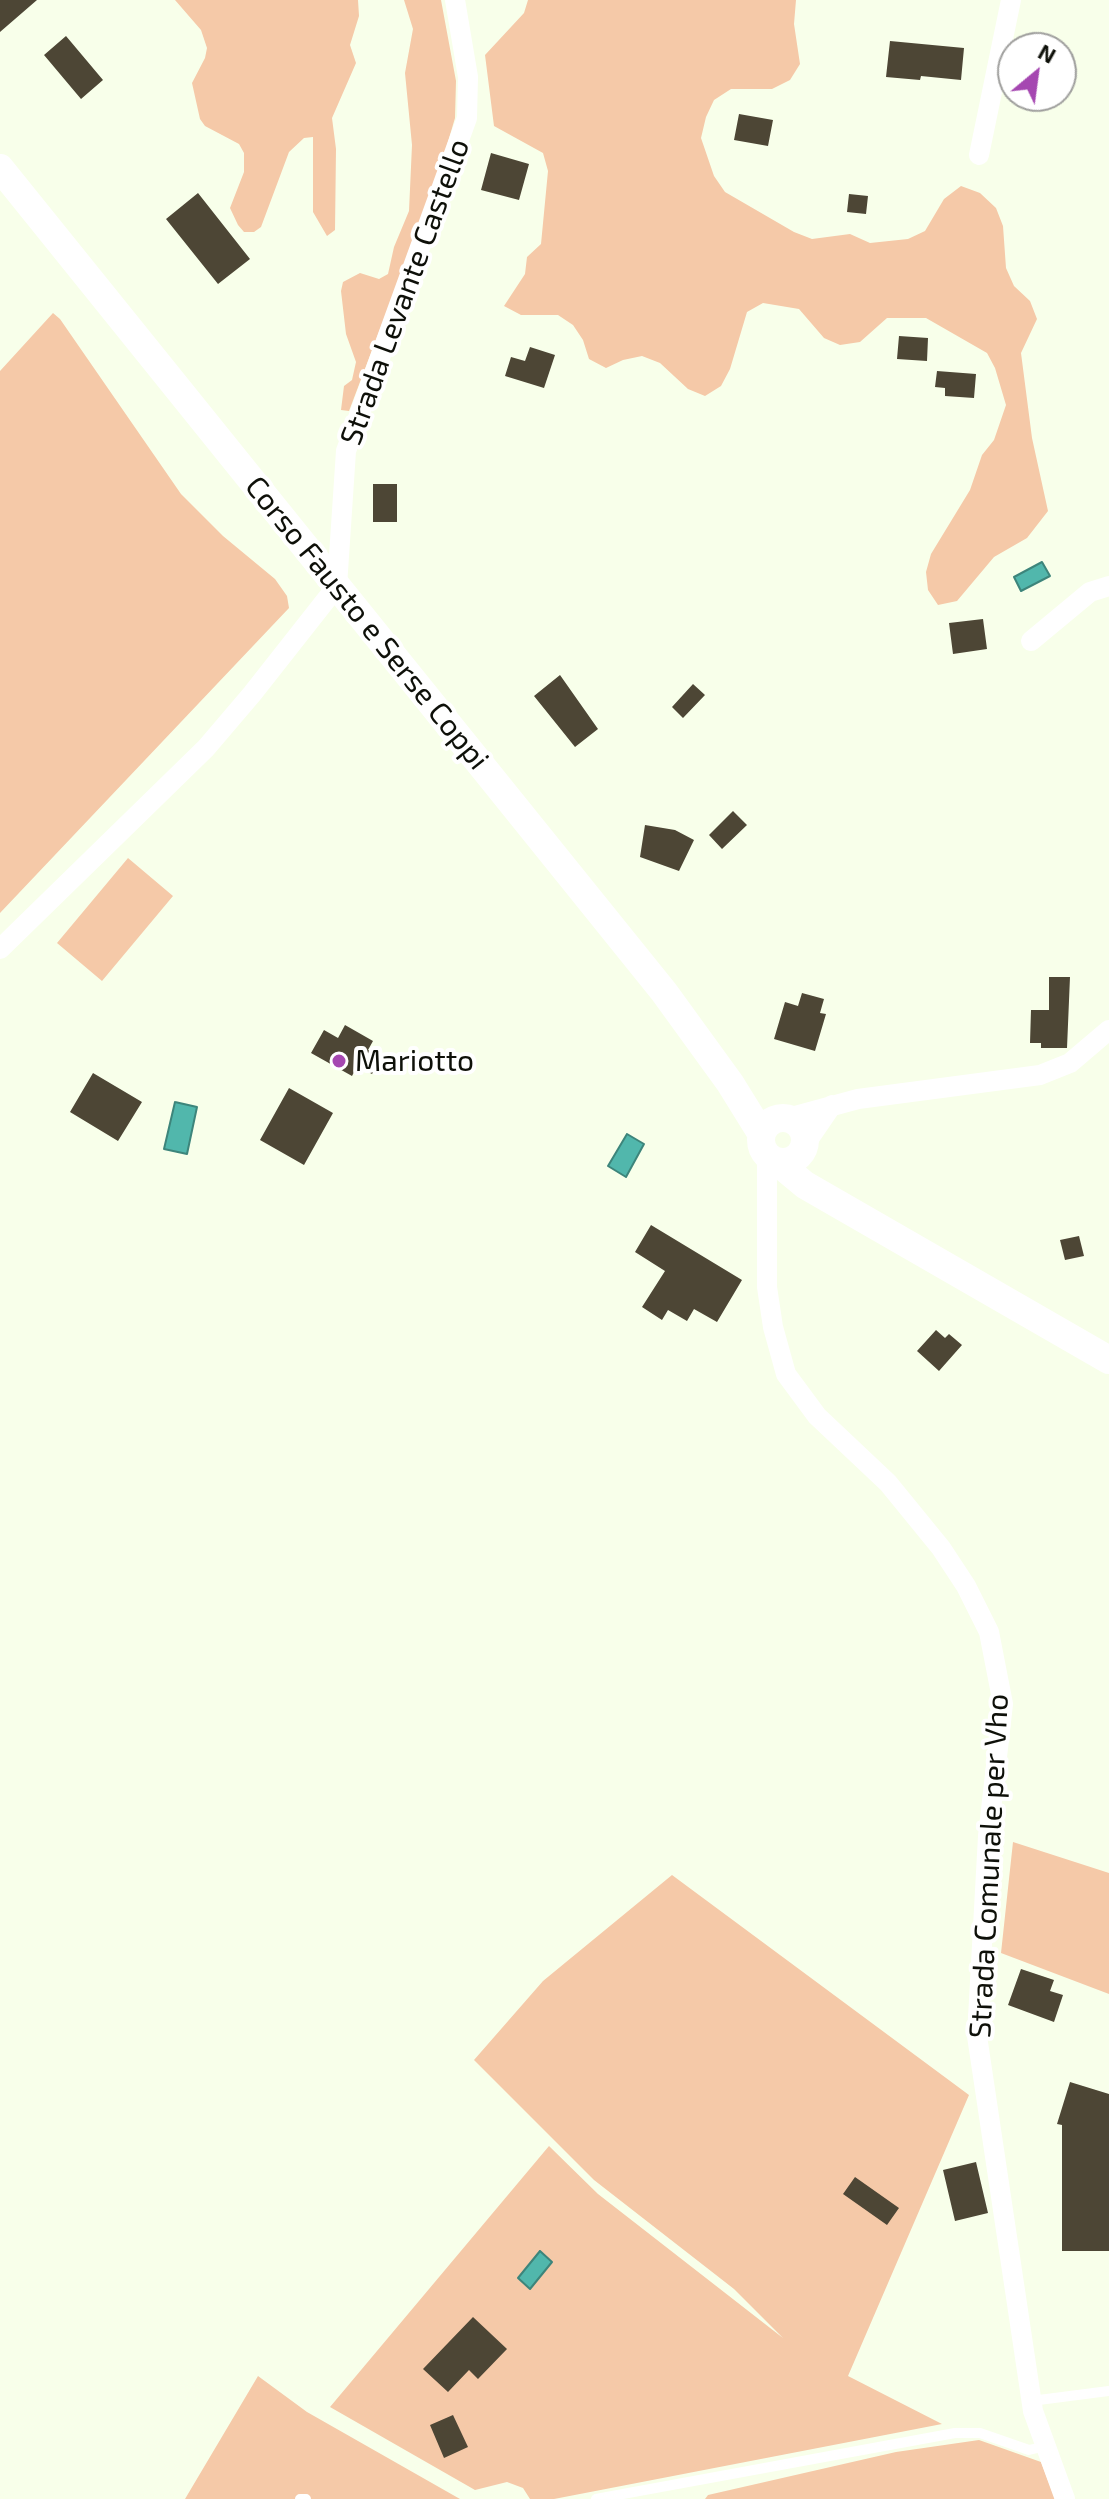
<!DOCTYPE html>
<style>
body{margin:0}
#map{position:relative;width:1109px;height:2499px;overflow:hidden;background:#f8ffea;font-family:"Exo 2",sans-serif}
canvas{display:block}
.north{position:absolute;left:997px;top:32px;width:80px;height:80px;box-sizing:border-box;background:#fff;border:2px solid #9f9f9d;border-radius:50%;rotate:29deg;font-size:22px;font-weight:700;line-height:32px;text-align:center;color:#0e1009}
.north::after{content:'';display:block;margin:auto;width:28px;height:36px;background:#a547b1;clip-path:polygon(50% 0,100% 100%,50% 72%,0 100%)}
</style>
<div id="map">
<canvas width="1109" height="2499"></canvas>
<div class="north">N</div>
</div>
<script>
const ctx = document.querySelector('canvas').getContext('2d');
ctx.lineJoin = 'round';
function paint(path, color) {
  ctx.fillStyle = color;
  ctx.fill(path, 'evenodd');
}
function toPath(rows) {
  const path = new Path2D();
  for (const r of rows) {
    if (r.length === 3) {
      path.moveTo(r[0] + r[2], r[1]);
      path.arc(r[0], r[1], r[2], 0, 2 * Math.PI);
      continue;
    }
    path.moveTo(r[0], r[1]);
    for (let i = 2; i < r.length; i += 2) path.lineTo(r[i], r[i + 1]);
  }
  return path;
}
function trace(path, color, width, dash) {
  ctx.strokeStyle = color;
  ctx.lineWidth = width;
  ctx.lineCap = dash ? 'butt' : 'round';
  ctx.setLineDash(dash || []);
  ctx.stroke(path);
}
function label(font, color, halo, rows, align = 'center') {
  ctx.font = font + ' "Exo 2",sans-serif';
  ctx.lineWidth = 8;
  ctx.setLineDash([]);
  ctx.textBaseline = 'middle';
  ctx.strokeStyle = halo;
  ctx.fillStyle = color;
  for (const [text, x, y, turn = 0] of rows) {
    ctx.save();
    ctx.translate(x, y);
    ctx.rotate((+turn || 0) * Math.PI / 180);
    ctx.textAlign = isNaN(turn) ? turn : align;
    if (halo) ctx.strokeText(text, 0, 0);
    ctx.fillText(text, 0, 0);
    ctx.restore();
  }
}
paint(toPath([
 [175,0,358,0,359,16,350,45,356,63,332,118,336,149,335,230,327,236,313,212,313,137,304,138,289,152,261,227,254,232,244,232,238,225,230,208,244,172,244,153,239,144,205,126,200,119,192,83,205,58,207,48,201,30],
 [404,0,441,0,456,81,455,118,437,179,349,411,341,410,344,386,352,380,356,362,346,334,341,291,343,282,360,273,379,279,388,274,394,247,409,211,412,145,405,73,413,29],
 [528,0,796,0,794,24,800,64,790,80,772,89,731,89,714,100,706,117,701,138,714,176,725,192,794,232,812,239,850,234,870,243,908,239,925,231,944,199,961,186,980,193,996,208,1003,226,1006,268,1014,286,1030,301,1037,319,1021,353,1032,438,1048,511,1027,538,994,557,957,601,938,605,928,590,926,572,931,554,970,490,982,455,994,440,1006,405,995,368,987,353,926,318,887,318,860,342,840,345,824,338,799,309,763,303,747,312,730,369,721,386,705,396,688,389,660,363,642,356,623,360,606,368,589,359,583,340,573,325,558,315,521,315,504,306,525,274,527,257,541,244,548,171,543,153,494,126,485,55,524,13],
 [53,313,60,319,181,494,223,536,275,579,287,596,289,608,0,913,0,371],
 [128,858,173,896,102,981,57,943],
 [1013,1842,1109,1873,1109,1994,1001,1953],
 [672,1875,969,2095,848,2376,942,2424,554,2499,530,2499,523,2488,507,2482,475,2490,330,2407,549,2146,598,2194,783,2338,734,2289,594,2180,474,2060,543,1981],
 [258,2376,307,2412,460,2499,185,2499],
 [979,2440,1041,2462,1055,2499,705,2499,708,2495,896,2452]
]), '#f5c9a8');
const water = toPath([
 [1042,562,1050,576,1021,591,1014,577,1042,562],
 [175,1102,197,1107,187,1154,164,1149,175,1102],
 [627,1134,644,1144,626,1177,608,1166,627,1134],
 [540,2251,552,2262,530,2289,518,2278,540,2251]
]);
paint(water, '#51b7ac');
trace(water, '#3d857b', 2);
paint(toPath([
 [0,0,37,0,0,32],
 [66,36,103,80,81,99,44,55],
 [890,41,964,48,961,80,921,76,920,80,886,77],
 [739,114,773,120,768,146,734,140],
 [491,153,529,164,519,200,481,190],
 [198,193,250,259,218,284,166,219],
 [849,194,868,196,866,214,847,212],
 [899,336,928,338,927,361,897,359],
 [530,347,555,355,544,388,505,376,511,357,525,361],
 [937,371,976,374,974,398,945,396,945,388,935,387],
 [373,484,397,484,397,522,373,522],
 [983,619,987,649,953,654,949,623],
 [560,675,598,729,575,747,534,696],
 [693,684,705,695,683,718,672,707],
 [733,811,747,825,722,849,709,835],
 [645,825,675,830,694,840,679,871,640,857],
 [1049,977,1070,977,1067,1048,1041,1048,1041,1043,1030,1043,1031,1010,1049,1010],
 [802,993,824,999,820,1013,826,1014,815,1051,774,1039,785,1002,798,1006],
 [345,1025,373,1041,368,1050,382,1057,372,1074,357,1066,352,1076,311,1053,324,1030,338,1038],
 [93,1073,142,1102,118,1141,70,1112],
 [289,1088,333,1113,304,1165,260,1140],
 [651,1225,742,1280,717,1322,694,1309,687,1321,668,1310,662,1320,642,1307,665,1271,635,1252],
 [1079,1236,1084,1256,1065,1260,1060,1240],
 [936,1330,945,1338,949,1334,962,1345,939,1371,917,1351],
 [1021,1969,1054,1980,1050,1991,1063,1995,1054,2022,1008,2005],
 [1070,2082,1109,2094,1109,2251,1062,2251,1062,2125,1057,2124],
 [976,2162,988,2213,955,2221,943,2170],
 [855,2177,899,2208,887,2225,843,2194],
 [473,2317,507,2349,478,2379,469,2370,448,2392,423,2369],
 [453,2415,468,2447,444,2458,430,2425]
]), '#4d4635');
trace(toPath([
 [1031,2401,1109,2391],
 [300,2499,306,2499],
 [596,2499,955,2433,980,2433,1029,2450,1046,2446]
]), '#fff', 10);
trace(toPath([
 [979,155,1011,0],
 [1031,641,1090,592,1109,586],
 [0,949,206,748,252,694,337,586,346,451,467,118,468,77,455,0],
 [788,1118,858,1099,1040,1075,1070,1063,1109,1030],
 [806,1143,832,1105],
 [767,1156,767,1287,773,1327,786,1374,817,1416,888,1483,941,1548,966,1586,989,1632,1003,1704,988,1836,977,2036,1033,2411,1065,2499]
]), '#fff', 20);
trace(toPath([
 [0,168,664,992,730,1083,761,1133],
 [783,1140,22],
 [776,1161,805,1185,1109,1360]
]), '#fff', 28);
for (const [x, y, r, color] of [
 [339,1061,8,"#a547b1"]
]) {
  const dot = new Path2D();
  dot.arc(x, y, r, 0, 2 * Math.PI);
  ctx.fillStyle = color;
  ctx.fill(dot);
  trace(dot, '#fff', 3);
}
label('30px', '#0e1009', '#fff', [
 ["Strada Levante Castello",405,292,-70],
 ["Corso Fausto e Serse Coppi",367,623,51],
 ["Strada Comunale per Vho",989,1866,-87]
]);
label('30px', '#0e1009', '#fff', [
 ["Mariotto",355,1061]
], 'left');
</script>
